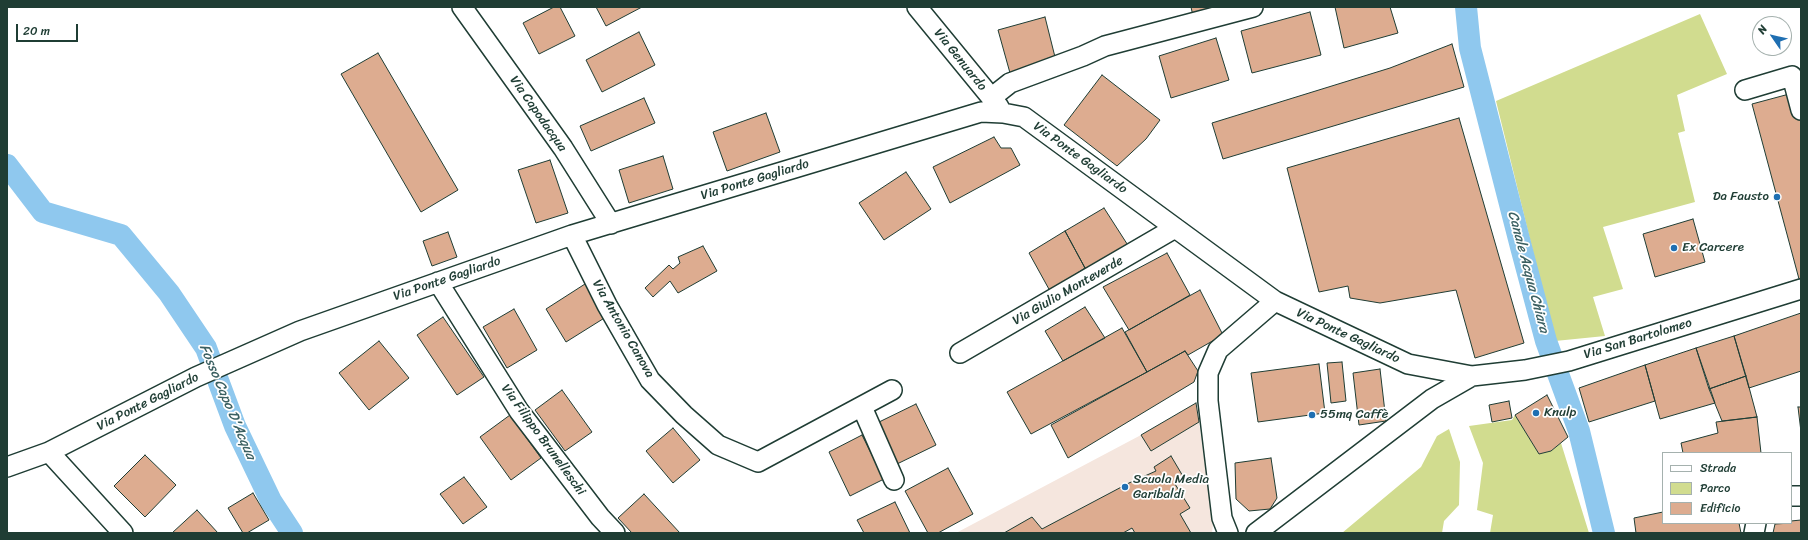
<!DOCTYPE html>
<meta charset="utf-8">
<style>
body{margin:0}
#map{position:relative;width:1808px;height:540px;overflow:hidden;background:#fff;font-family:Sriracha,sans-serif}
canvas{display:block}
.frame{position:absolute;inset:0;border:8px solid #1f3d34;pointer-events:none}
.legend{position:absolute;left:1662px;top:452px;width:130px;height:72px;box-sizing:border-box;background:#fff;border:1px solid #a5b1ae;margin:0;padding:5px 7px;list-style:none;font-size:12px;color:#1f3d34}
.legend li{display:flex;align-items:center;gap:8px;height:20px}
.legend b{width:20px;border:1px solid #a5b1ae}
.north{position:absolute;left:1752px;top:16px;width:40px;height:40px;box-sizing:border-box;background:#fff;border:1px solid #a5b1ae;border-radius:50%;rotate:304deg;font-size:11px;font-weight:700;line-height:16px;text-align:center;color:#1f3d34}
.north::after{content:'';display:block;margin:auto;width:14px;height:18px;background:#1f6fb2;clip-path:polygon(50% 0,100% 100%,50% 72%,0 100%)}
.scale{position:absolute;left:16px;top:24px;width:62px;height:18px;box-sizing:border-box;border:2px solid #1f3d34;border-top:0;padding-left:5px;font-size:12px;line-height:14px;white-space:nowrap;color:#1f3d34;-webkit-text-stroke:3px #fff;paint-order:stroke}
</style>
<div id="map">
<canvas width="1808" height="540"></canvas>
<div class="frame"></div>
<ul class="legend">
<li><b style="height:5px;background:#fff"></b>Strada</li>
<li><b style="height:11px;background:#d1dc8f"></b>Parco</li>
<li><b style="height:11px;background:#ddac90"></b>Edificio</li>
</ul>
<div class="north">N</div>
<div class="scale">20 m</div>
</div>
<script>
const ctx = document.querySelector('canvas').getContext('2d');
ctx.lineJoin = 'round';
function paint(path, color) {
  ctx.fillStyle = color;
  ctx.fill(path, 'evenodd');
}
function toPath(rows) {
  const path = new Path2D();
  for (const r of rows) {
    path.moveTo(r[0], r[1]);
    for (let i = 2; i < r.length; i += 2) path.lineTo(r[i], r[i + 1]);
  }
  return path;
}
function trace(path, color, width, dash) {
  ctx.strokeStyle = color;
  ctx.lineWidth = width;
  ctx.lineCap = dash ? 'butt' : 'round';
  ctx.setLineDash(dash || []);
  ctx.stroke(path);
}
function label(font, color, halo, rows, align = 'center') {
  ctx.font = font + ' Sriracha,sans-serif';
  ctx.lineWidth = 3.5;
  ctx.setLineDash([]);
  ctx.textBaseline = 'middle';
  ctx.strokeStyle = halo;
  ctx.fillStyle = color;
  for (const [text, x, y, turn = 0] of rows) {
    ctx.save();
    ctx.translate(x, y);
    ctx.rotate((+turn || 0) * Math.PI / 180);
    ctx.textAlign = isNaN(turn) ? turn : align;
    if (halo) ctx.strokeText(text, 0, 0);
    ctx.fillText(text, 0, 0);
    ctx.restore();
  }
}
paint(toPath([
 [1199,422,1213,524,1212,533,956,533,1141,435,1151,451]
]), '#f5e6de');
paint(toPath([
 [1700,14,1727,74,1677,95,1685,131,1678,133,1695,202,1603,227,1623,289,1593,297,1605,336,1555,341,1496,101],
 [1515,415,1539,454,1551,451,1561,443,1589,533,1490,533,1493,515,1477,510,1483,463,1469,426,1512,420],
 [1449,429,1460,462,1459,505,1444,521,1442,533,1342,533,1421,467,1437,436]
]), '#d1dc8f');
trace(toPath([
 [1466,7,1470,48,1521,247,1546,341,1579,431,1604,533],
 [7,165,43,212,121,235,169,293,206,348,235,426,271,501,292,533]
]), '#8fc8ee', 22);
const building = toPath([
 [554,7,560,7,575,36,539,54,523,23,554,7],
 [596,7,642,7,606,26,596,7],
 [1191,7,1228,7,1193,16,1191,7],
 [1335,7,1390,7,1398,33,1344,48,1335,7],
 [1310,12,1321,55,1252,73,1241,31,1310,12],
 [1045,17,1056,61,1010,73,998,30,1045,17],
 [639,32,655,65,602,92,586,60,639,32],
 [1216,38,1229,80,1171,98,1159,56,1216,38],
 [1452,44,1464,87,1223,159,1212,123,1390,68,1452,44],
 [378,53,458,190,421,212,341,74,378,53],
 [1102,75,1160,120,1146,139,1117,166,1064,125,1102,75],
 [1793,93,1801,123,1801,278,1799,279,1752,104,1793,93],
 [644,98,655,123,591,151,580,126,644,98],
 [766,113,780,152,727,171,713,132,766,113],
 [1459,118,1524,343,1475,358,1456,290,1380,303,1350,298,1348,286,1319,292,1287,168,1459,118],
 [994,137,1001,148,1011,148,1020,165,950,203,933,167,994,137],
 [663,156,673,189,629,203,619,170,663,156],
 [550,160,568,213,536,223,518,170,550,160],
 [906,172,931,209,884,240,859,203,906,172],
 [1104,208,1131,250,1094,271,1085,268,1065,231,1104,208],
 [1693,219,1705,262,1655,277,1643,234,1693,219],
 [1065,231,1085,268,1050,291,1029,253,1065,231],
 [448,232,457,257,432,266,423,241,448,232],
 [703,246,717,271,678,293,670,281,653,297,645,288,669,265,673,269,680,263,678,257,703,246],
 [1167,253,1190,295,1129,330,1103,287,1167,253],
 [585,284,606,317,566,342,546,309,585,284],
 [1200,290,1223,335,1188,355,1185,351,1147,372,1125,332,1200,290],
 [1085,307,1105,338,1063,361,1045,331,1085,307],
 [514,309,537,350,507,368,483,327,514,309],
 [1801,313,1801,371,1749,388,1734,336,1801,313],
 [443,317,484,377,457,395,417,335,443,317],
 [1122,328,1147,372,1031,434,1007,392,1122,328],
 [1734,336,1746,376,1709,389,1696,348,1734,336],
 [379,341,409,378,369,410,339,373,379,341],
 [1696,348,1715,403,1660,419,1645,365,1696,348],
 [1185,351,1198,371,1194,382,1068,458,1051,425,1185,351],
 [1342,362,1346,401,1331,403,1327,363,1342,362],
 [1319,364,1325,413,1258,422,1251,373,1319,364],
 [1645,365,1655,401,1589,422,1579,388,1645,365],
 [1380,369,1386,421,1359,425,1353,373,1380,369],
 [1746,376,1757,417,1722,421,1709,389,1746,376],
 [562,390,592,432,565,451,535,410,562,390],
 [1547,395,1568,437,1551,451,1539,454,1515,415,1547,395],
 [1509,401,1512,418,1492,422,1489,405,1509,401],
 [1196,403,1199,422,1151,451,1141,435,1196,403],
 [916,404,936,445,897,464,877,423,916,404],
 [1798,407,1801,407,1801,432,1798,407],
 [510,415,541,458,511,480,480,437,510,415],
 [1757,417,1761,453,1683,453,1681,443,1718,433,1716,422,1757,417],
 [673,428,700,460,673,483,646,451,673,428],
 [862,435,884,479,850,496,829,452,862,435],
 [145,455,176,485,145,517,114,486,145,455],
 [1171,456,1184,478,1175,484,1190,508,1180,514,1191,533,1135,533,1132,528,1123,533,1004,533,1032,517,1042,529,1129,483,1156,471,1154,467,1171,456],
 [1271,458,1277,498,1270,509,1249,511,1236,499,1235,463,1271,458],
 [948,468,973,514,938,533,928,533,905,491,948,468],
 [464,477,487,507,463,524,440,494,464,477],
 [253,493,269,520,247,533,243,533,228,508,253,493],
 [644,494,680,533,632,533,618,518,644,494],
 [895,502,910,533,864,533,857,520,895,502],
 [197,510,218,533,172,533,197,510],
 [1663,512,1663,523,1739,523,1741,533,1636,533,1634,518,1663,512],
 [1801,520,1801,533,1773,533,1775,524,1791,523,1791,521,1801,520]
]);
paint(building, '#ddac90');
trace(building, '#1f3d34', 1);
const street = toPath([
 [462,7,563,148,611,224],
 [917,7,999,107],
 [1745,90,1792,76,1801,110],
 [991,98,1010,83,1083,56,1105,46,1253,7],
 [572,235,607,305,650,380,684,415,718,445,758,462,892,390],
 [438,282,519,411,600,517,615,533],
 [960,353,1175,228],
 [862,407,894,480],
 [49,452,123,533],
 [7,467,49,452,196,377,300,331,572,235,981,112,1003,113,1024,117,1275,301,1408,364,1472,376,1525,370,1569,361,1801,289],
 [1791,496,1801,496],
 [1228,533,1222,518,1208,401,1208,373,1218,350,1275,301],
 [1256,533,1432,399,1472,376],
 [1754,533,1756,523]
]);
trace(street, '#1f3d34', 22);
trace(street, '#fff', 19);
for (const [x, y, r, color] of [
 [1777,197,4,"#1f6fb2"],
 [1674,248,4,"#1f6fb2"],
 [1536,413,4,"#1f6fb2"],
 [1312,415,4,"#1f6fb2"],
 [1125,487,4,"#1f6fb2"]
]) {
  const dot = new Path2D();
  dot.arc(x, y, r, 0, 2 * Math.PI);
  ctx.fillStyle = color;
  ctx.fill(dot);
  trace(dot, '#fff', 1.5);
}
label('13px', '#1f3d34', '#fff', [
 ["Via Genuardo",960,60,51],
 ["Via Capodacqua",538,114,55],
 ["Via Ponte Gagliardo",1080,158,36],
 ["Via Ponte Gagliardo",755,180,-17],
 ["Via Ponte Gagliardo",447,279,-19],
 ["Via Giulio Monteverde",1068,291,-30],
 ["Via Antonio Canova",623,329,60],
 ["Via Ponte Gagliardo",1348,336,25],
 ["Via San Bartolomeo",1638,339,-17],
 ["Via Ponte Gagliardo",148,402,-27],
 ["Via Filippo Brunelleschi",543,440,54]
]);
label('13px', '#1f3d34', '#fff', [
 ["Da Fausto",1769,197,"right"],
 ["Ex Carcere",1682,248],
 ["Knulp",1544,413],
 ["55mq Caffè",1320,415],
 ["Scuola Media",1133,480],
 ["Garibaldi",1133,495]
], 'left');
label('italic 14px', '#3b6062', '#fff', [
 ["Canale Acqua Chiara",1528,272,75],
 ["Fosso Capo D'Acqua",227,402,67]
]);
</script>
